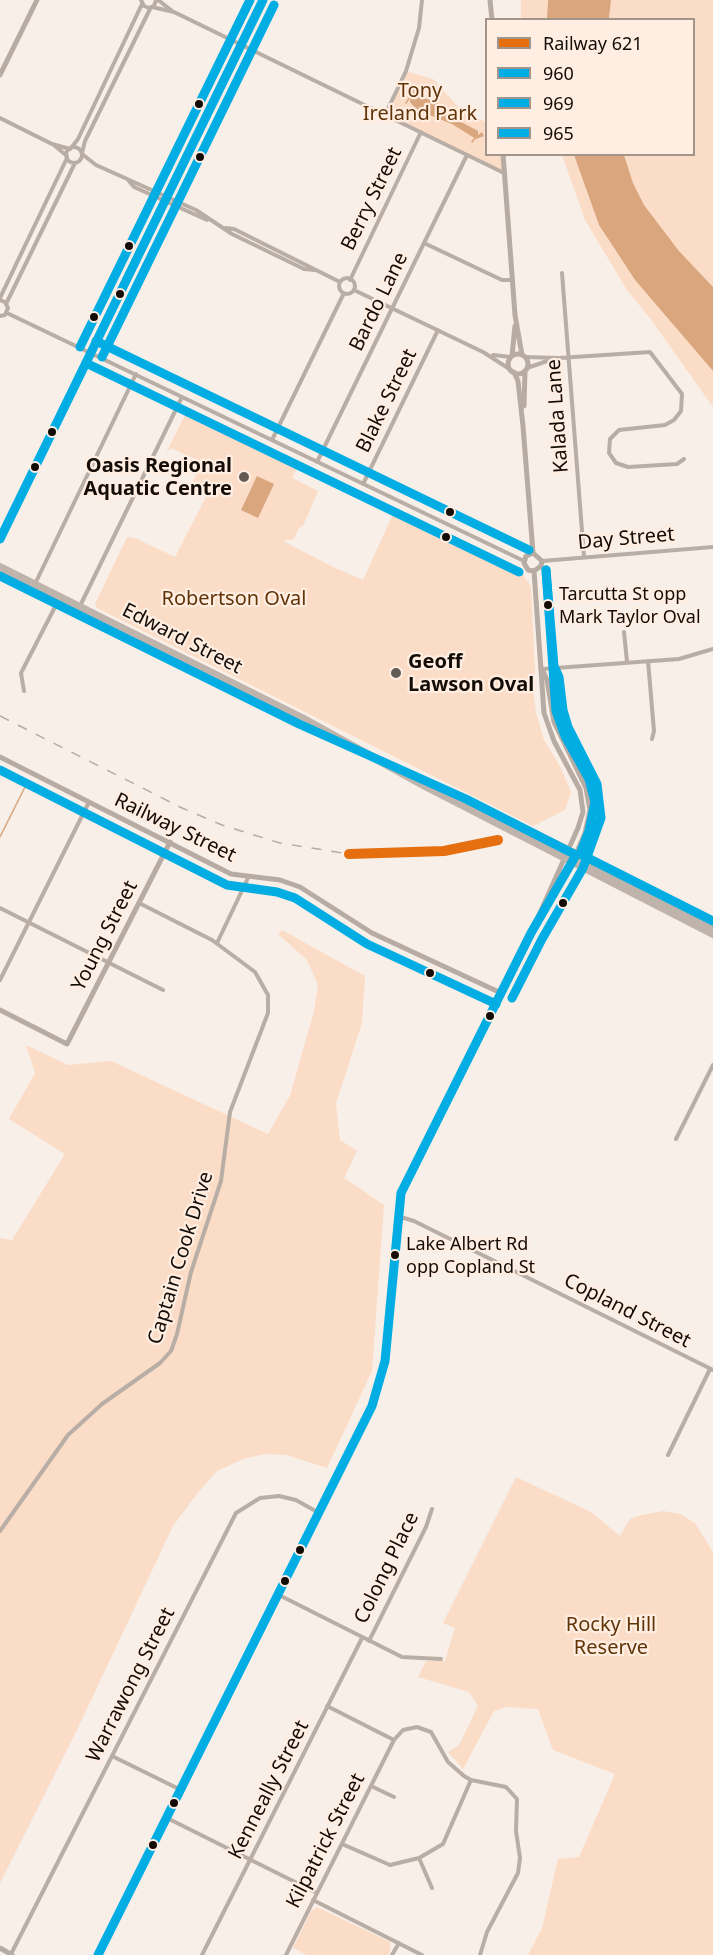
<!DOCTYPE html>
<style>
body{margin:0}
#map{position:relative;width:713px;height:1955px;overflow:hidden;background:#f8efe8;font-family:"Noto Sans",sans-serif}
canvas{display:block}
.legend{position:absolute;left:485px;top:18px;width:210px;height:138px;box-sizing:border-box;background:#ffeee1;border:2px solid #a1948a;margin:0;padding:8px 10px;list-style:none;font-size:18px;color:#130c07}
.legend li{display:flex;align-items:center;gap:12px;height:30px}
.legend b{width:30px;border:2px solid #a1948a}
</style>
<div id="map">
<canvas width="713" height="1955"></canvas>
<ul class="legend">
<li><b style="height:8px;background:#e56e0f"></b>Railway 621</li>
<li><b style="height:8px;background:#01ade3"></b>960</li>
<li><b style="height:8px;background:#01ade3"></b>969</li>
<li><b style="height:8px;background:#01ade3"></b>965</li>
</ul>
</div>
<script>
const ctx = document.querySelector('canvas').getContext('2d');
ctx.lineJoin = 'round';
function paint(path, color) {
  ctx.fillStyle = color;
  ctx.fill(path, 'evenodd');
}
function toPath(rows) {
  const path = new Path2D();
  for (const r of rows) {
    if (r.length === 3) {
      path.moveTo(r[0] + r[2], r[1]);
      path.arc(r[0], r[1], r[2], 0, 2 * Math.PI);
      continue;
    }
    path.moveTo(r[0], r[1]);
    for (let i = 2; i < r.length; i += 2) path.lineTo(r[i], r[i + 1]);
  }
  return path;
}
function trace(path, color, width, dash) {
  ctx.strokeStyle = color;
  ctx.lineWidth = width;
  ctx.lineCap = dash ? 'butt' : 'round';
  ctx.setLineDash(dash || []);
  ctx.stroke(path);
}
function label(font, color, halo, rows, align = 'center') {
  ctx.font = font + ' "Noto Sans",sans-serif';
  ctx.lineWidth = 4.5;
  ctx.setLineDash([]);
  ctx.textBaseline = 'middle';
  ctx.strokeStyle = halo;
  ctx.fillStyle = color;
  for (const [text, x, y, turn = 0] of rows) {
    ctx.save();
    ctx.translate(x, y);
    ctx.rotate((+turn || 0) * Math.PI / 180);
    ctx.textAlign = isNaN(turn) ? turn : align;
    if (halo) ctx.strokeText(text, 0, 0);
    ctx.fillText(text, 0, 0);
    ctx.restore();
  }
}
paint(toPath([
 [521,0,548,0,547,19,521,20],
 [611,0,713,0,713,287,679,251,644,205,633,183,624,155,694,154,694,20,609,20],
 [406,71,433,79,463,112,486,122,486,154,502,155,503,172,385,115],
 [562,155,574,155,599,225,635,280,713,371,713,407,649,317,627,290,585,220],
 [187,411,202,419,201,422,298,466,292,478,318,491,303,526,299,528,294,539,283,541,331,566,363,580,394,512,520,570,531,587,535,669,533,689,536,713,544,740,561,768,571,792,565,810,533,826,97,608,95,604,127,537,135,538,175,557,208,493,192,485,196,474,190,471,195,459,171,448,166,453],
 [282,930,365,976,362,1023,336,1103,340,1140,357,1151,344,1178,384,1205,372,1371,327,1468,287,1455,265,1454,243,1459,217,1471,196,1495,173,1526,77,1730,0,1883,0,1238,12,1240,65,1154,9,1119,35,1073,26,1045,68,1065,111,1061,268,1134,290,1096,314,1011,318,985,307,960,278,934],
 [516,1477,591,1512,620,1536,630,1519,638,1516,663,1511,680,1514,695,1523,713,1552,713,1955,528,1955,542,1928,558,1859,579,1857,615,1774,553,1750,538,1709,506,1707,494,1711,463,1769,448,1752,459,1745,478,1706,469,1692,418,1677,426,1661,445,1661,455,1628,443,1623],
 [317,1907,390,1942,390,1952,388,1955,307,1955,293,1948,311,1911]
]), '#fbdcc6');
paint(toPath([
 [548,0,611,0,609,19,547,19],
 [415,88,423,91,424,98,436,101,446,114,478,131,478,135,482,132,484,136,476,139,452,124,417,110,410,102,410,96],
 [574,155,624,155,633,183,644,205,679,251,713,287,713,371,635,280,599,225],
 [257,476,274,484,258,518,241,510]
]), '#d9a67e');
trace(toPath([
 [406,103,410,97],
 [472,142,475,138],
 [0,837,28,781]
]), '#d9a67e', 1.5);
trace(toPath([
 [141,0,144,6,149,8,154,6,156,0],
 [158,0,171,10],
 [152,7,174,12,504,173],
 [385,115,406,71,419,28,422,0],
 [0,118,52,144,70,149],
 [55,146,67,156],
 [74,155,8],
 [71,148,78,139,142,4],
 [82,153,85,141,151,7],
 [82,154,96,165,196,210,232,234,304,269,315,270],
 [129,181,134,187,207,220],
 [226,228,234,229,340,282],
 [424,243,502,280,513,280],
 [562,273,584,557],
 [347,286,8],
 [350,280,421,132],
 [354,290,483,352,511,370],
 [0,298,67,158],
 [0,300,5,302,8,308,5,315,0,316],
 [6,304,75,163],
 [7,313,524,561],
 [493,355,511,357],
 [525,357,559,358,650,352,682,394,681,411,674,420,665,425,619,430,610,439,609,453,616,463,628,467,677,464,684,459],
 [527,368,553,359],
 [272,440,344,293],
 [317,462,467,155],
 [363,484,438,330],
 [542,561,713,547],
 [35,584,136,374],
 [80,606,182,397],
 [624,632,627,662],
 [648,661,654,731,652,739],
 [542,669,679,659,713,649],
 [24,691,21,673,56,605],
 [0,908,163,990],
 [217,943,248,878],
 [0,980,89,802],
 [676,1139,713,1065],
 [397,1216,414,1221,713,1370],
 [668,1455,710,1369],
 [0,1531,68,1435,102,1404,160,1363,171,1351,177,1334,191,1272,221,1181,230,1112,268,1013,268,995,255,972,212,940,139,903],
 [279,1595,402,1657,441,1659],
 [369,1641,426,1527,432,1509],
 [327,1706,394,1740],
 [112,1756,181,1790],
 [371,1786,394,1797],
 [167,1818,317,1893],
 [342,1844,390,1865,419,1858,443,1844,471,1780],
 [419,1858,432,1888],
 [313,1900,422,1955],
 [11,1954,236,1513,260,1498,279,1496,296,1500,319,1513],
 [202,1955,362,1638],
 [286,1955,394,1740,403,1730,417,1727,431,1732,448,1762,464,1776,471,1780,506,1787,517,1799,516,1831,520,1858,518,1873,487,1932,480,1955],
 [392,1955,399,1943]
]), '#b8aea6', 4);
trace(toPath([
 [490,0,492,20],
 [0,75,37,0],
 [503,154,515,315,522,355],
 [518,364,10],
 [512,356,515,326],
 [514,372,518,381,523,426,533,553],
 [524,406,525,371],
 [0,539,263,0],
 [533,553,526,556,524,563,528,570,534,571],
 [533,553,542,561,541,566,534,571],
 [0,757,231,874,280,880,300,887,372,933,501,993],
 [535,927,572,863,585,833,590,810,586,788,554,722,547,680,543,671],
 [0,1010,67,1044,170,842],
 [0,1948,12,1955],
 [98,1955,372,1406,385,1361,397,1216,401,1193,531,933,578,828,583,812,580,790,554,741,544,713,534,571]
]), '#b7aca3', 5);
trace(toPath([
 [0,567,302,718,425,786,713,934],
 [0,576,315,731],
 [428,782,562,847,713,927]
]), '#bfb4ac', 8);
trace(toPath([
 [0,716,182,808,222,825,280,843,349,854]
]), '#b4aca7', 1.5, [10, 10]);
trace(toPath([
 [0,539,263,0],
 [0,576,299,724,466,799,576,855,531,933,401,1193,385,1361,372,1406,98,1955]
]), '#01ade3', 9);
trace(toPath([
 [102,357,274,5],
 [86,363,519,572],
 [0,770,227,885,277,892,295,898,367,944,496,1004],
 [512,998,542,939,583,868,601,818,597,784,568,727,563,710,559,677,554,666,546,570]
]), '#01ade3', 9);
trace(toPath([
 [96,341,529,550],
 [80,347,250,0],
 [546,570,556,711,565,736,589,779,595,802,589,831,580,854,713,921]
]), '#01ade3', 9);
trace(toPath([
 [349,854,444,851,498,840]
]), '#e56e0f', 10);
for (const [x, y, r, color] of [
 [199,104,5,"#130c07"],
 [200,157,5,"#130c07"],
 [129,246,5,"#130c07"],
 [120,294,5,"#130c07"],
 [94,317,5,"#130c07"],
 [52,432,5,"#130c07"],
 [35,467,5,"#130c07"],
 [244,477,6,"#635b56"],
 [450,512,5,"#130c07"],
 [446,537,5,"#130c07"],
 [548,605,5,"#130c07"],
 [396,673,6,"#635b56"],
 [563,903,5,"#130c07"],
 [430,973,5,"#130c07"],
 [490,1016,5,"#130c07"],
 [395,1255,5,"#130c07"],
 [300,1550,5,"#130c07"],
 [285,1581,5,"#130c07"],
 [174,1803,5,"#130c07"],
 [153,1845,5,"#130c07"]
]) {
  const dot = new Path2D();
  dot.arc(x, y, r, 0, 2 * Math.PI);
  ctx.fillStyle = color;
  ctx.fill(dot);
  trace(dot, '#ffeee1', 2);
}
label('18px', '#130c07', '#ffeee1', [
 ["Tarcutta St opp",559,595],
 ["Mark Taylor Oval",559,618],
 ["Lake Albert Rd",406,1245],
 ["opp Copland St",406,1268]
], 'left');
label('20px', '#613408', '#ffeee1', [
 ["Tony",420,91],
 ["Ireland Park",420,114],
 ["Robertson Oval",234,599],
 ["Rocky Hill",611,1625],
 ["Reserve",611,1648]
]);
label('20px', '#130c07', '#ffeee1', [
 ["Berry Street",372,199,-64],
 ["Bardo Lane",379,302,-64],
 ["Blake Street",387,401,-64],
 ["Kalada Lane",558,416,-94],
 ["Day Street",626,539,-5],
 ["Edward Street",182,639,27],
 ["Railway Street",175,828,26],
 ["Young Street",105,936,-63],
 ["Captain Cook Drive",181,1258,-73],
 ["Copland Street",627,1311,27],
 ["Colong Place",387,1568,-64],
 ["Warrawong Street",131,1685,-63],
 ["Kenneally Street",269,1790,-63],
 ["Kilpatrick Street",326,1841,-63]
]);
label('bold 20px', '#130c07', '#ffeee1', [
 ["Oasis Regional",232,466],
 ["Aquatic Centre",232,489],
 ["Geoff",408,662,"left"],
 ["Lawson Oval",408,685,"left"]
], 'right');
</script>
